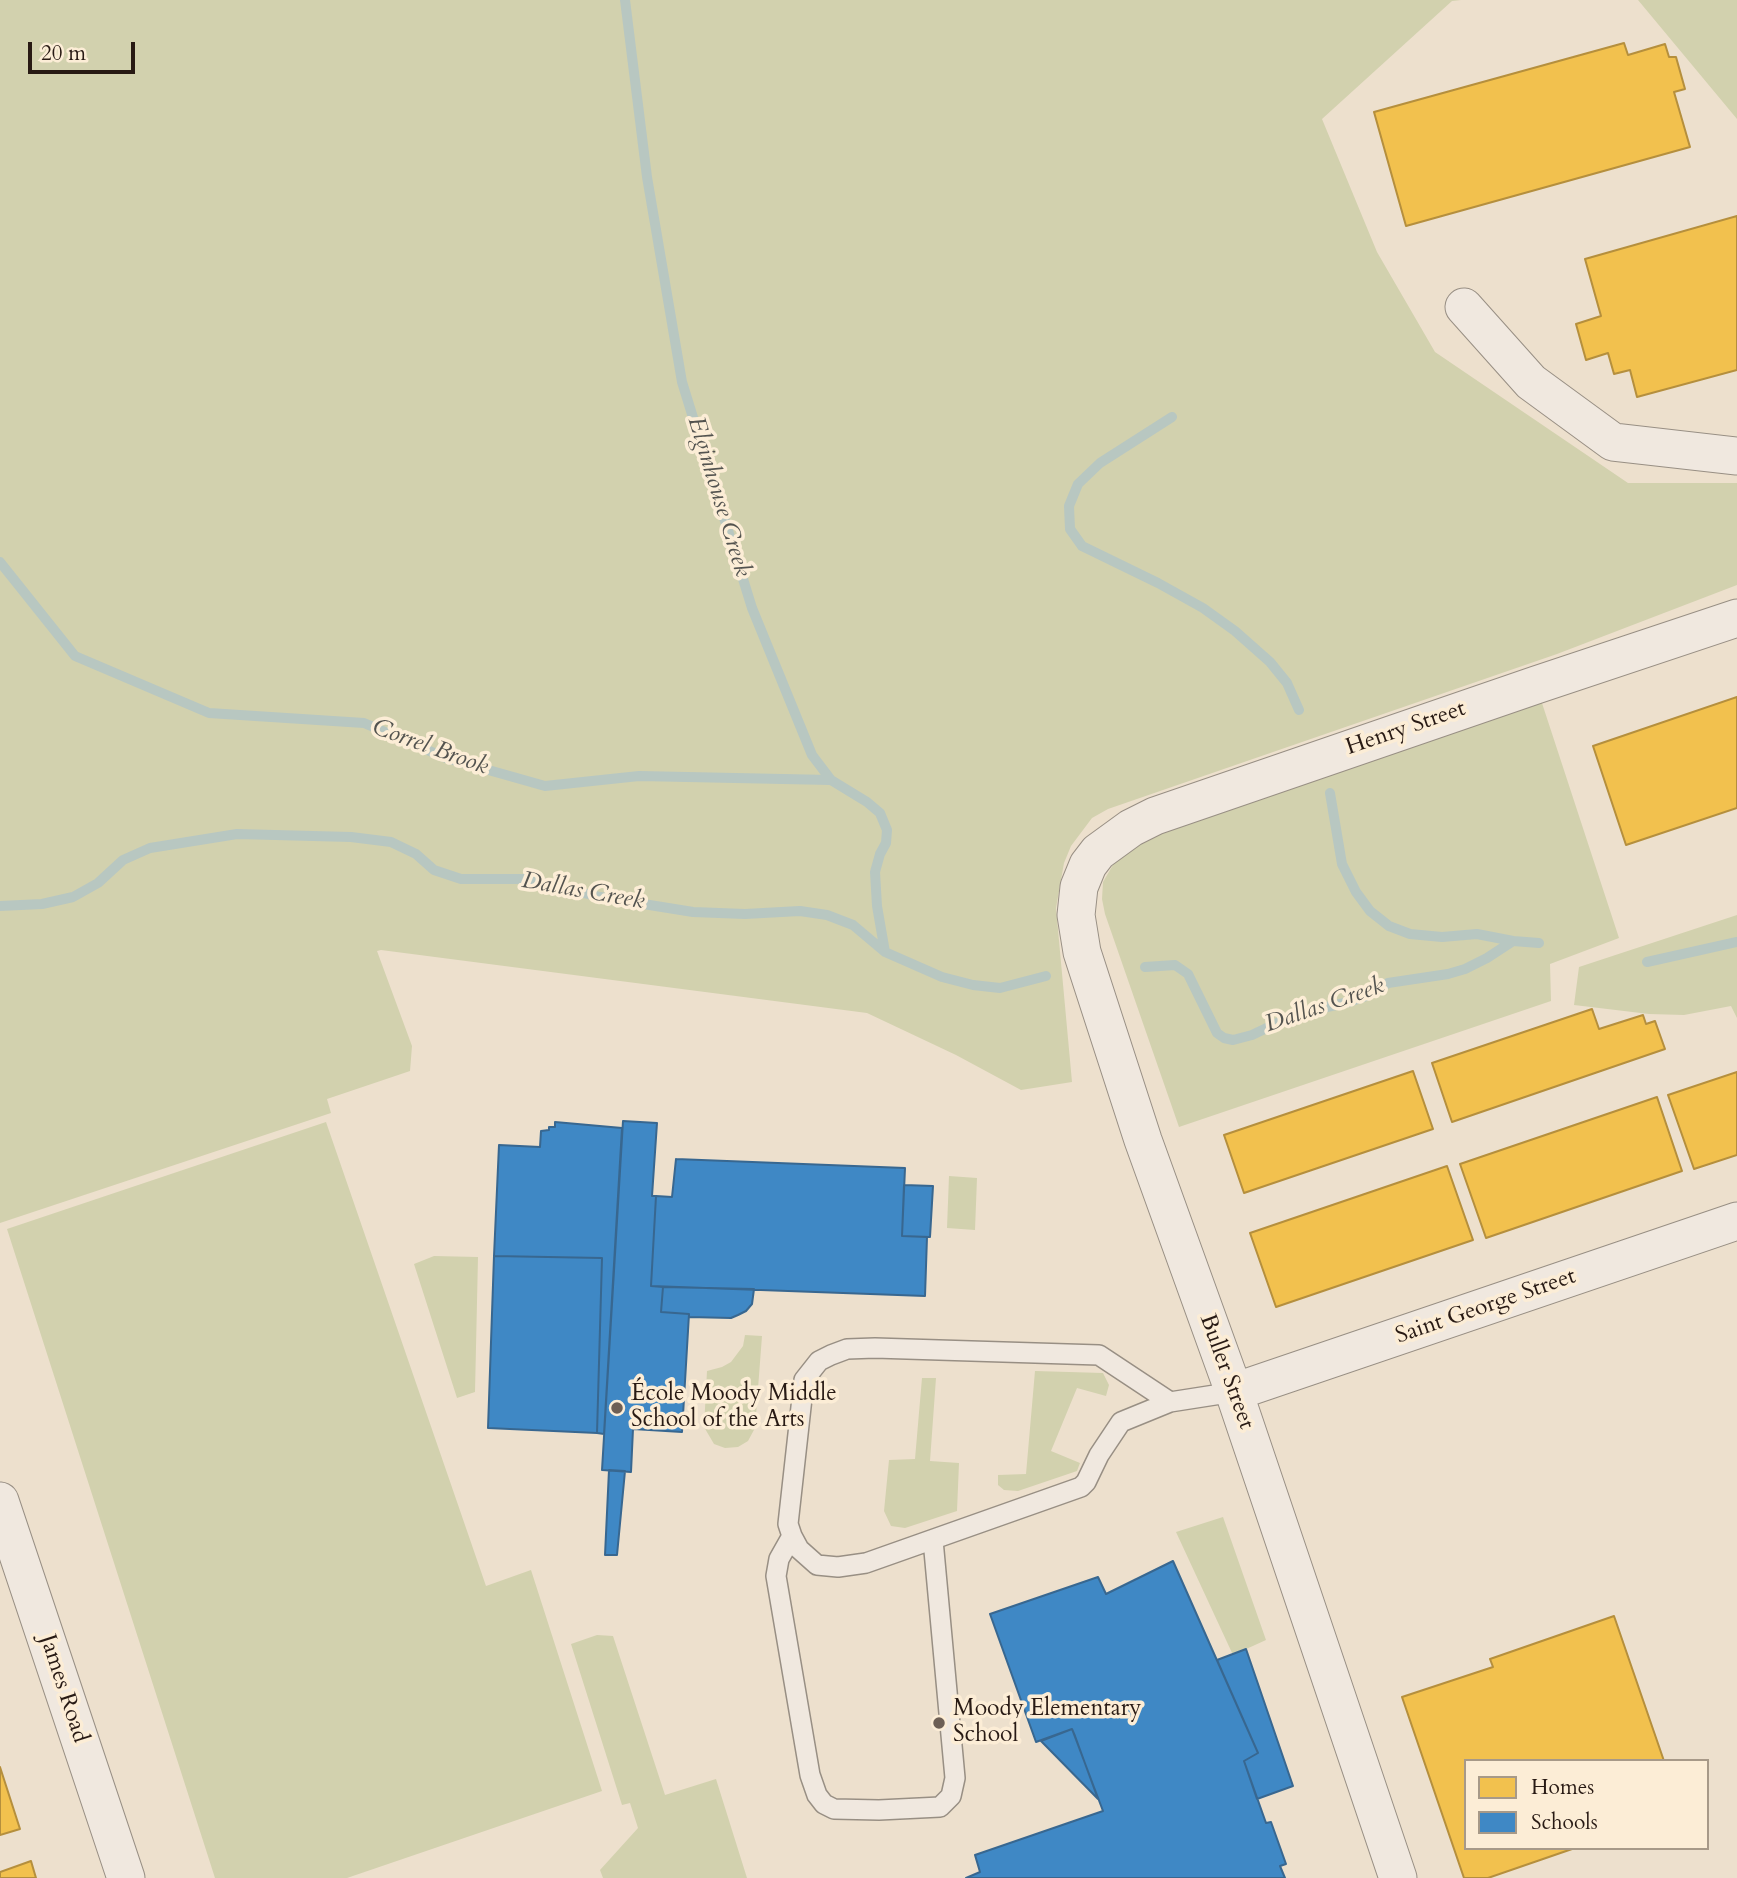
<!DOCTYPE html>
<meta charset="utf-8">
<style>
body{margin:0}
#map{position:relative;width:1737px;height:1878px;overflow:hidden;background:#ede0cd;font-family:Cardo,serif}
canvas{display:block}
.legend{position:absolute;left:1464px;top:1759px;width:245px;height:91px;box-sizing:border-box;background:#fcedd6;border:2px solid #a79988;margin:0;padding:9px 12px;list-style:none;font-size:21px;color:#281a14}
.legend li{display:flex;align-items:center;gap:14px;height:35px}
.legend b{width:35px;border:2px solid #a79988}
.scale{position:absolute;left:28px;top:42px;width:107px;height:32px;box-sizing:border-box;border:4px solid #281a14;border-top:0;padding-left:9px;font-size:21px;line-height:24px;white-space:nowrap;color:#281a14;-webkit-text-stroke:5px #fcedd6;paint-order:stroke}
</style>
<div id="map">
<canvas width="1737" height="1878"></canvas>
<ul class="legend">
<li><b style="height:19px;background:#f2c14e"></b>Homes</li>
<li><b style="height:19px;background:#3f88c5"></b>Schools</li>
</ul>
<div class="scale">20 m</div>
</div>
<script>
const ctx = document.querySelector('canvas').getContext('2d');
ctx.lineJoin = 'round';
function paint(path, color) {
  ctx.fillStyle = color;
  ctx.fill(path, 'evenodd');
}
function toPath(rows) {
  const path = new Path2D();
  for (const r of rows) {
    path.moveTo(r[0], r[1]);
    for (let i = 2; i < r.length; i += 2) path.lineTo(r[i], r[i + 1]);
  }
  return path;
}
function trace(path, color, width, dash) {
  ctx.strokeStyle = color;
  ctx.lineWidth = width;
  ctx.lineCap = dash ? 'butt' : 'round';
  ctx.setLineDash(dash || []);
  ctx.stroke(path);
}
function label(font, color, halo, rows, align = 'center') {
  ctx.font = font + ' Cardo,serif';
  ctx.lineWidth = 7;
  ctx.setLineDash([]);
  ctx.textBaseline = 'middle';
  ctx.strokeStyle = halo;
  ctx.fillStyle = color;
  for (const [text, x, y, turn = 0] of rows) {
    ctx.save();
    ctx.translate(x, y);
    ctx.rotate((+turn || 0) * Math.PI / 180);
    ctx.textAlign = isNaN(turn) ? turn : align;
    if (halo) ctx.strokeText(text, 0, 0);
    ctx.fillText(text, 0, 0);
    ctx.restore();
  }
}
paint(toPath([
 [0,0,1461,0,1452,1,1322,119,1377,252,1435,352,1628,483,1737,483,1737,585,1557,654,1108,809,1092,818,1071,846,1064,863,1056,908,1072,1082,1021,1090,956,1055,867,1013,381,950,377,951,412,1046,410,1071,327,1099,331,1113,0,1223],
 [1638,0,1737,0,1737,119],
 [1540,697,1619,938,1550,964,1551,1001,1179,1127,1105,914,1102,899,1103,882,1117,858,1136,840],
 [1737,915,1737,1018,1731,1006,1684,1015,1649,1014,1574,1005,1579,967],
 [326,1122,486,1586,531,1570,602,1791,347,1878,215,1878,7,1229],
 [949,1176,977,1178,975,1230,947,1228],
 [434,1256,478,1257,475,1392,457,1398,414,1264],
 [745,1335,762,1336,755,1428,748,1441,738,1447,725,1448,714,1444,704,1427,707,1371,722,1367,731,1362,743,1346],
 [1035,1371,1103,1373,1109,1385,1106,1396,1077,1388,1051,1451,1080,1463,1077,1471,1018,1491,1004,1490,998,1485,998,1475,1026,1474],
 [922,1378,936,1378,930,1461,959,1463,957,1511,905,1528,891,1526,884,1511,889,1460,915,1459],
 [1223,1517,1266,1640,1233,1655,1176,1532],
 [597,1635,613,1636,665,1795,716,1779,747,1878,603,1878,600,1870,638,1828,630,1803,622,1805,571,1644]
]), '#d2d1ae');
const homes = toPath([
 [1624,43,1628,55,1665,44,1669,57,1676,57,1685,89,1674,92,1690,147,1406,226,1374,112,1624,43],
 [1737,216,1737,370,1637,397,1630,370,1614,374,1608,353,1586,360,1576,324,1601,316,1585,259,1737,216],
 [1737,697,1737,808,1626,845,1593,746,1737,697],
 [1592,1009,1599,1029,1643,1015,1646,1024,1655,1021,1665,1049,1452,1122,1432,1063,1592,1009],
 [1413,1071,1433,1129,1244,1193,1224,1135,1413,1071],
 [1737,1072,1737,1155,1694,1169,1668,1095,1737,1072],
 [1657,1097,1682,1171,1486,1238,1460,1164,1657,1097],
 [1447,1166,1473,1240,1276,1307,1250,1233,1447,1166],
 [1614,1616,1664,1761,1466,1761,1466,1848,1575,1848,1488,1878,1464,1878,1402,1697,1493,1667,1490,1659,1614,1616],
 [0,1767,20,1829,0,1835,0,1767],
 [31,1861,36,1878,0,1878,0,1872,31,1861]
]);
paint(homes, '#f2c14e');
trace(homes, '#b58f3d', 2);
const schools = toPath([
 [623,1121,657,1123,652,1196,656,1196,651,1286,663,1287,661,1312,689,1314,682,1432,633,1429,631,1472,602,1470,623,1121],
 [555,1122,622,1128,604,1434,597,1433,602,1258,494,1256,499,1145,540,1147,541,1131,549,1130,549,1127,555,1127,555,1122],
 [676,1159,905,1168,902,1236,927,1237,925,1296,651,1286,656,1196,672,1197,676,1159],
 [904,1185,933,1186,930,1237,902,1236,904,1185],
 [494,1256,602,1258,597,1433,488,1428,494,1256],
 [663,1287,754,1289,752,1304,746,1311,738,1315,731,1318,689,1317,689,1314,661,1312,663,1287],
 [609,1470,625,1471,617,1555,605,1555,609,1470],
 [1173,1561,1258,1753,1244,1761,1266,1823,1271,1822,1286,1864,1280,1866,1285,1878,966,1878,980,1872,975,1855,1103,1811,1072,1729,1036,1742,990,1614,1098,1577,1106,1594,1173,1561],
 [1246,1649,1293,1786,1257,1799,1244,1761,1258,1753,1217,1660,1246,1649],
 [1072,1729,1075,1736,1098,1799,1041,1741,1072,1729]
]);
paint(schools, '#3f88c5');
trace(schools, '#386790', 2);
trace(toPath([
 [625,0,647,177,682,382,752,608,812,755,831,780,867,802,880,813,887,830,886,843,880,854,875,872,877,906,885,952],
 [1172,417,1100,463,1078,484,1069,506,1070,529,1082,546,1158,583,1203,608,1235,631,1270,662,1287,683,1299,710],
 [0,562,75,656,209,713,364,723,446,758,545,786,639,776,831,780],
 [1330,793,1342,864,1356,892,1370,911,1389,926,1410,934,1442,937,1477,934,1513,941],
 [0,906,42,904,73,897,98,883,123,860,150,848,237,834,351,837,391,842,416,854,434,870,461,879,527,879,600,897,693,912,745,914,800,911,827,915,853,925,885,952,942,977,973,985,1000,988,1046,976],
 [1647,962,1737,942],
 [1145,967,1175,965,1188,974,1217,1033,1224,1038,1233,1040,1252,1035,1296,1014,1349,1002,1369,995,1388,983,1448,974,1465,969,1487,958,1513,941,1539,943]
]), '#b8c7c1', 10);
const service = toPath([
 [1170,1402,1099,1355,875,1348,847,1349,831,1355,819,1361,804,1380,788,1524,792,1536,799,1549,817,1565,838,1567,866,1563,1081,1487,1086,1482,1099,1455,1121,1422,1170,1402,1234,1392],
 [792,1536,779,1559,776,1576,810,1775,817,1795,824,1804,834,1809,879,1810,940,1807,951,1796,955,1778,933,1540]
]);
const minor = toPath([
 [1464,307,1531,382,1613,442,1737,456],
 [1234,1392,1737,1221],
 [0,1501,126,1878],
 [1398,1878,1234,1392,1143,1140,1082,952,1076,915,1079,887,1088,865,1098,852,1131,828,1155,816,1536,685,1737,618]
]);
trace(service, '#988f84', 22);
trace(minor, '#988f84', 39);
trace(service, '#f0e8df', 19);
trace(minor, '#f0e8df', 37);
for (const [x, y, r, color] of [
 [617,1408,7,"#6d5f55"],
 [939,1723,7,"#6d5f55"]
]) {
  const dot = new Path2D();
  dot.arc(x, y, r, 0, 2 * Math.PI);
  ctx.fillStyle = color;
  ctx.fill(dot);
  trace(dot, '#fcedd6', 2.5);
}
label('23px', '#281a14', '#fcedd6', [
 ["Henry Street",1406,729,-19],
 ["Saint George Street",1486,1307,-19],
 ["Buller Street",1226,1372,70],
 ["James Road",63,1689,72]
]);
label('23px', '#281a14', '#fcedd6', [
 ["École Moody Middle",631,1395],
 ["School of the Arts",631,1421],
 ["Moody Elementary",953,1710],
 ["School",953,1736]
], 'left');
label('italic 24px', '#53534f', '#fcedd6', [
 ["Elginhouse Creek",718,497,73],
 ["Correl Brook",430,748,20],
 ["Dallas Creek",583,892,10],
 ["Dallas Creek",1325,1006,-19]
]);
</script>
